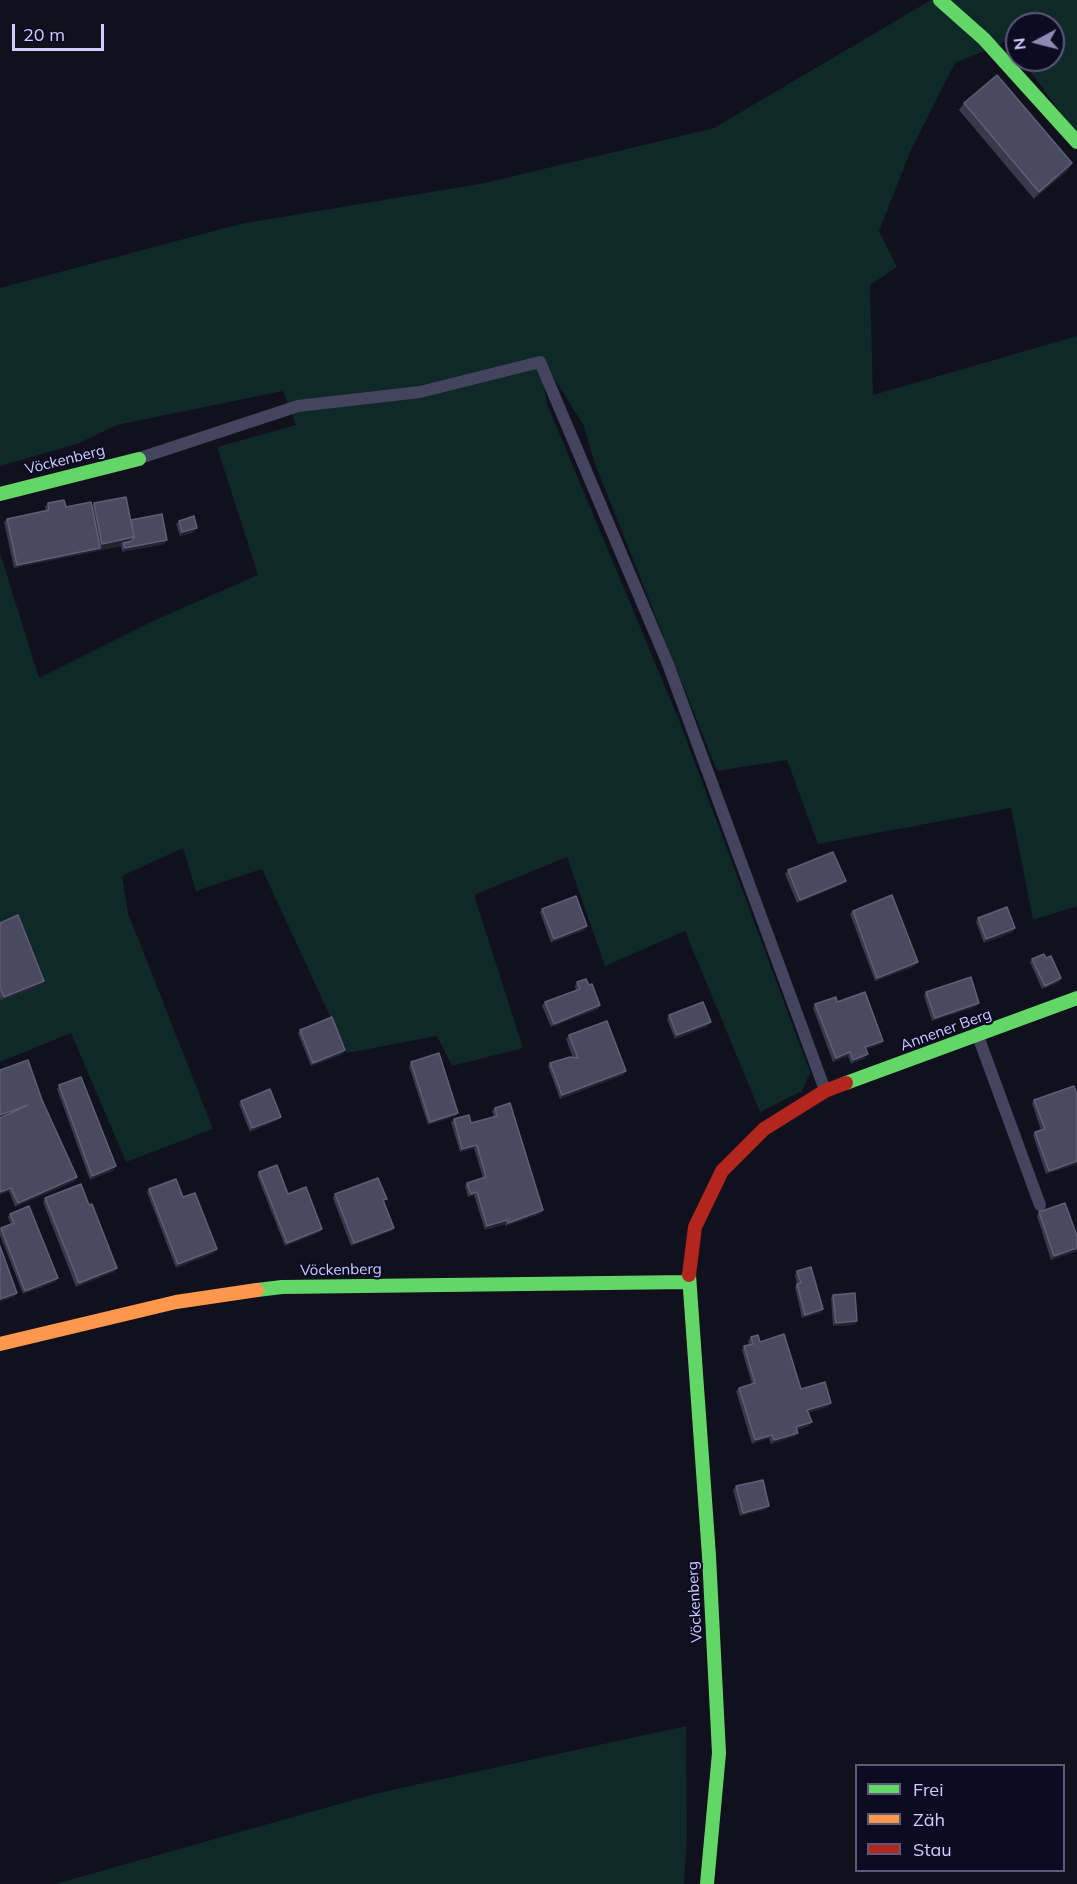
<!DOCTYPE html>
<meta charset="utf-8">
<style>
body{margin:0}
#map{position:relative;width:1077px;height:1884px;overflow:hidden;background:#11101d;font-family:Mulish,sans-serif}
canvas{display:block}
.legend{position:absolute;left:855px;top:1764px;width:210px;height:108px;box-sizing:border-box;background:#0d0b22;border:2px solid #5b587a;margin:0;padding:8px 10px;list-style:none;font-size:18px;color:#cfccff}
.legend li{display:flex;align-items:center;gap:12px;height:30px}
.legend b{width:30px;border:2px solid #5b587a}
.north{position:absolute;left:1005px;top:12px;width:60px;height:60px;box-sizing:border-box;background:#0d0b22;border:2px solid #5b587a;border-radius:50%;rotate:263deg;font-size:16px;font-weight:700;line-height:24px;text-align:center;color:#cfccff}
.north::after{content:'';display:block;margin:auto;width:21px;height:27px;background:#8c8ab0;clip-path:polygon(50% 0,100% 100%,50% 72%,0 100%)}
.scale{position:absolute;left:12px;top:24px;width:92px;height:27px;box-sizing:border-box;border:3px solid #cfccff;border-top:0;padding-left:8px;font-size:18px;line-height:21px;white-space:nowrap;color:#cfccff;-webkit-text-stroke:4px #0d0b22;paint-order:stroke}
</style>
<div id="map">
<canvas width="1077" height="1884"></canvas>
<ul class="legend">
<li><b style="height:8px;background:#63d668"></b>Frei</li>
<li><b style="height:8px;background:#ff974d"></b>Zäh</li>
<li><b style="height:8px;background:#b3261e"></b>Stau</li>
</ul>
<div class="north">N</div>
<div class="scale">20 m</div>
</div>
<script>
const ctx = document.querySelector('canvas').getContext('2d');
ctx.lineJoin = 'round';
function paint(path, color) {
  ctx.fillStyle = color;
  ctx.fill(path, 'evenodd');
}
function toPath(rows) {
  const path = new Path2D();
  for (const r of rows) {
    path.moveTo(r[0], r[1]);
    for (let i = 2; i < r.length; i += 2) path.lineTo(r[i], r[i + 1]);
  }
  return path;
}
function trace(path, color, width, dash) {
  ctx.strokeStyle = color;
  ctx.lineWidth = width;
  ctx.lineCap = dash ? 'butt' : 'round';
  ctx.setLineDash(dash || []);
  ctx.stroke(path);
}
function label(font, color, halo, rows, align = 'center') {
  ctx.font = font + ' Mulish,sans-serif';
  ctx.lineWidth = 4.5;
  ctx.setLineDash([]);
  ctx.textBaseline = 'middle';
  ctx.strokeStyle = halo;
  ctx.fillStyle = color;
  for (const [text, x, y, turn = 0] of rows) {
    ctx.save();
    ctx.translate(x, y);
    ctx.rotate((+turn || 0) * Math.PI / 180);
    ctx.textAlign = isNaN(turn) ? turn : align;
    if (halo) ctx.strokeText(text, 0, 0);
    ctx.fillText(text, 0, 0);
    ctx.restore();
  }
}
paint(toPath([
 [931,0,1077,0,1077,135,1022,60,1053,60,1053,24,1017,24,1017,54,1007,41,955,63,911,150,879,231,897,267,870,285,873,395,1077,336,1077,906,1033,920,1011,808,818,844,787,760,717,771,594,461,583,424,539,355,547,404,679,720,810,1072,802,1091,760,1112,685,931,605,966,567,857,474,895,523,1048,452,1066,437,1036,347,1053,262,869,196,891,183,848,122,876,128,913,213,1129,126,1162,71,1033,0,1062,0,553,39,678,155,620,258,575,217,447,296,425,283,391,117,425,77,444,0,466,0,288,240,224,485,183,714,128],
 [686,1726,687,1838,684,1884,55,1884,378,1793]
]), '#0e2928');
trace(toPath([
 [140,458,298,406,420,392,540,362,668,664,825,1090],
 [978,1036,1040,1205]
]), '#44445e', 12);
trace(toPath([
 [940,0,984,39,1077,142],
 [0,494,139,459],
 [846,1083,1077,998],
 [689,1275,709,1556,719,1753,707,1884],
 [257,1290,282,1287,688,1282]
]), '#63d668', 14);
trace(toPath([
 [0,1344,176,1302,257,1290]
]), '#ff974d', 14);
trace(toPath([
 [689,1275,695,1227,722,1171,764,1129,825,1091,846,1083]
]), '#b3261e', 14);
paint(toPath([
 [964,103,1072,163,1067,171,1034,199,959,110],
 [48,503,66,507,92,506,94,503,131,520,167,540,164,544,122,552,121,546,14,568,4,522,7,519,46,511,45,507],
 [179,521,194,532,180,536,176,524],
 [788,870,843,884,797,903,785,874],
 [542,909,587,926,584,930,551,943,540,912],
 [853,911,915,966,875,981,850,914],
 [978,918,1013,932,984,943,976,922],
 [0,923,44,981,41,985,1,1001,0,998],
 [1046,958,1061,978,1059,982,1042,989,1030,962,1032,959],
 [577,982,589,985,600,1005,598,1009,551,1027,542,1006,545,1002,576,990,575,986],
 [926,992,977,1006,932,1021,924,996],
 [837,1002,881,1044,866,1049,865,1058,851,1064,848,1056,833,1062,813,1008,815,1004],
 [669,1015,708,1026,675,1039,667,1019],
 [300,1030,343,1054,311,1066,298,1033],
 [569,1035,626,1071,623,1075,560,1099,548,1066,550,1063,573,1058,566,1039],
 [411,1062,458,1113,455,1116,428,1125,409,1066],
 [59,1085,114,1170,90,1180,57,1089],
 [42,1100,75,1181,15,1207,9,1191],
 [1034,1100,1077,1164,1046,1174,1033,1135,1035,1132,1041,1130,1032,1103],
 [241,1101,278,1120,250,1132,239,1104],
 [495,1108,543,1210,540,1214,505,1226,505,1224,485,1230,474,1195,468,1197,465,1186,467,1183,483,1178,474,1148,460,1152,451,1122,454,1119,471,1123,494,1117,492,1111],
 [259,1172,322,1229,320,1232,285,1246,257,1175],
 [149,1189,183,1197,217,1249,214,1253,176,1268,147,1192],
 [335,1194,384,1202,391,1231,351,1246,333,1198],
 [45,1198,89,1205,114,1272,76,1287,43,1202],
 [1039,1212,1077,1236,1077,1251,1051,1260,1037,1216],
 [10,1214,58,1278,55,1282,23,1294,0,1235,0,1230,1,1228,11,1225,8,1217],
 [797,1271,823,1309,820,1313,802,1318,795,1287,797,1284,795,1275],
 [833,1295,857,1321,854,1325,833,1326,831,1298],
 [751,1337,760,1342,801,1389,829,1406,808,1413,809,1426,797,1430,795,1436,771,1444,769,1438,752,1444,736,1391,739,1388,752,1384,742,1350,744,1346,749,1345,748,1341],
 [736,1486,766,1509,740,1516,733,1490]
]), '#3a394c');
paint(toPath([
 [1072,163,1067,171,1034,199,1039,192],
 [197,528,194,532,180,536,182,532],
 [134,537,129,544,123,543,121,546,14,568,17,565,100,548,102,544],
 [167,540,164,544,122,552,125,548],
 [846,881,843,884,797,903,800,900],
 [587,926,584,930,551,943,554,939],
 [1015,928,1013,932,984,943,986,939],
 [918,962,915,966,875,981,877,978],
 [1061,978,1059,982,1042,989,1045,986],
 [44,981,41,985,1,1001,4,997],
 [979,1003,977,1006,932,1021,935,1018],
 [600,1005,598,1009,551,1027,554,1024],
 [711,1022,708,1026,675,1039,677,1035],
 [883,1041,881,1044,862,1051,865,1047],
 [345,1050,343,1054,311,1066,313,1063],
 [850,1052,848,1056,833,1062,836,1058],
 [868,1054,865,1058,851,1064,853,1060],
 [626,1071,623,1075,560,1099,562,1095],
 [28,1105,0,1118,0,1115],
 [458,1113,455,1116,428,1125,430,1122],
 [281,1117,278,1120,250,1132,252,1128],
 [477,1145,474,1148,460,1152,462,1149],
 [1077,1161,1077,1164,1046,1174,1049,1171],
 [116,1166,114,1170,90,1180,92,1176],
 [77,1177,75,1181,15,1207,18,1203],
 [11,1188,9,1191,0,1195,0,1192],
 [477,1192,474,1195,468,1197,471,1194],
 [543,1210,540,1214,505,1226,508,1223],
 [507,1220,505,1224,485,1230,487,1226],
 [394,1228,391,1231,351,1246,354,1243],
 [322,1229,320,1232,285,1246,287,1243],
 [1077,1248,1077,1251,1051,1260,1054,1256],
 [217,1249,214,1253,176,1268,178,1264],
 [117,1268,114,1272,76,1287,79,1283],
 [58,1278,55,1282,23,1294,25,1291],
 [17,1293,14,1297,0,1302,0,1299],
 [823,1309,820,1313,802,1318,805,1315],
 [857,1321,854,1325,833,1326,836,1323],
 [831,1403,829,1406,805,1414,807,1410],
 [812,1422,809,1426,794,1431,796,1427],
 [798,1433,795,1436,771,1444,774,1440],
 [772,1435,769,1438,752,1444,755,1440],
 [769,1506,766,1509,740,1516,743,1513]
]), '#232231');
const building = toPath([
 [997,75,1072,163,1039,192,964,103,997,75],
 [126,497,134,537,102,544,94,503,126,497],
 [64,500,66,507,91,502,100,548,17,565,7,519,49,510,48,503,64,500],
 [162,514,167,540,125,548,123,543,132,541,134,537,131,520,162,514],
 [194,516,197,528,182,532,179,521,194,516],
 [833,852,846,881,800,900,788,870,833,852],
 [892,895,918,962,877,978,853,911,892,895],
 [576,896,587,926,554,939,542,909,576,896],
 [1007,907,1015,928,986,939,978,918,1007,907],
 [18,915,44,981,4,997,0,988,0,923,18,915],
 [1044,954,1046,958,1051,956,1061,978,1045,986,1032,959,1044,954],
 [971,977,979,1003,935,1018,926,992,971,977],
 [586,979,589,985,592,984,600,1005,554,1024,545,1002,580,989,577,982,586,979],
 [865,992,883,1041,865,1047,868,1054,853,1060,850,1052,836,1058,815,1004,836,997,837,1002,865,992],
 [703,1002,711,1022,677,1035,669,1015,703,1002],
 [332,1017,345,1050,313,1063,300,1030,332,1017],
 [607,1021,626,1071,562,1095,550,1063,570,1057,578,1058,569,1035,607,1021],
 [439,1053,458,1113,430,1122,411,1062,439,1053],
 [28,1060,42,1100,77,1177,18,1203,11,1188,0,1192,0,1118,28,1105,0,1115,0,1070,28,1060],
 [81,1077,116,1166,92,1176,59,1085,81,1077],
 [1074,1086,1077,1095,1077,1161,1049,1171,1035,1132,1045,1129,1034,1100,1074,1086],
 [270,1089,281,1117,252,1128,241,1101,270,1089],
 [510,1103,543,1210,508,1223,507,1220,487,1226,477,1192,471,1194,467,1183,486,1177,477,1145,462,1149,454,1119,469,1115,471,1123,497,1116,495,1108,510,1103],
 [277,1165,288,1194,306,1187,322,1229,287,1243,259,1172,277,1165],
 [378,1178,387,1199,383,1200,394,1228,354,1243,335,1194,378,1178],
 [176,1179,183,1197,195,1193,217,1249,178,1264,149,1189,176,1179],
 [81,1184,89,1205,92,1204,117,1268,79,1283,45,1198,81,1184],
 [1065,1203,1077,1236,1077,1248,1054,1256,1039,1212,1065,1203],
 [29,1206,58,1278,25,1291,1,1228,14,1223,10,1214,29,1206],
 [0,1246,17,1293,0,1299,0,1246],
 [811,1267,823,1309,805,1315,797,1284,801,1283,797,1271,811,1267],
 [855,1293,857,1321,836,1323,833,1295,855,1293],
 [784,1334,801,1389,825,1382,831,1403,807,1410,812,1422,796,1427,798,1433,774,1440,772,1435,755,1440,739,1388,755,1383,744,1346,753,1344,751,1337,758,1335,760,1342,784,1334],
 [763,1480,769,1506,743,1513,736,1486,763,1480]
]);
paint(building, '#4a4960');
trace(building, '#5f5d79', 1.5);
label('15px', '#cfccff', '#0d0b22', [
 ["Vöckenberg",65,460,-14],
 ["Annener Berg",946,1030,-20],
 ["Vöckenberg",341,1270,-1],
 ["Vöckenberg",695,1602,-93]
]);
</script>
